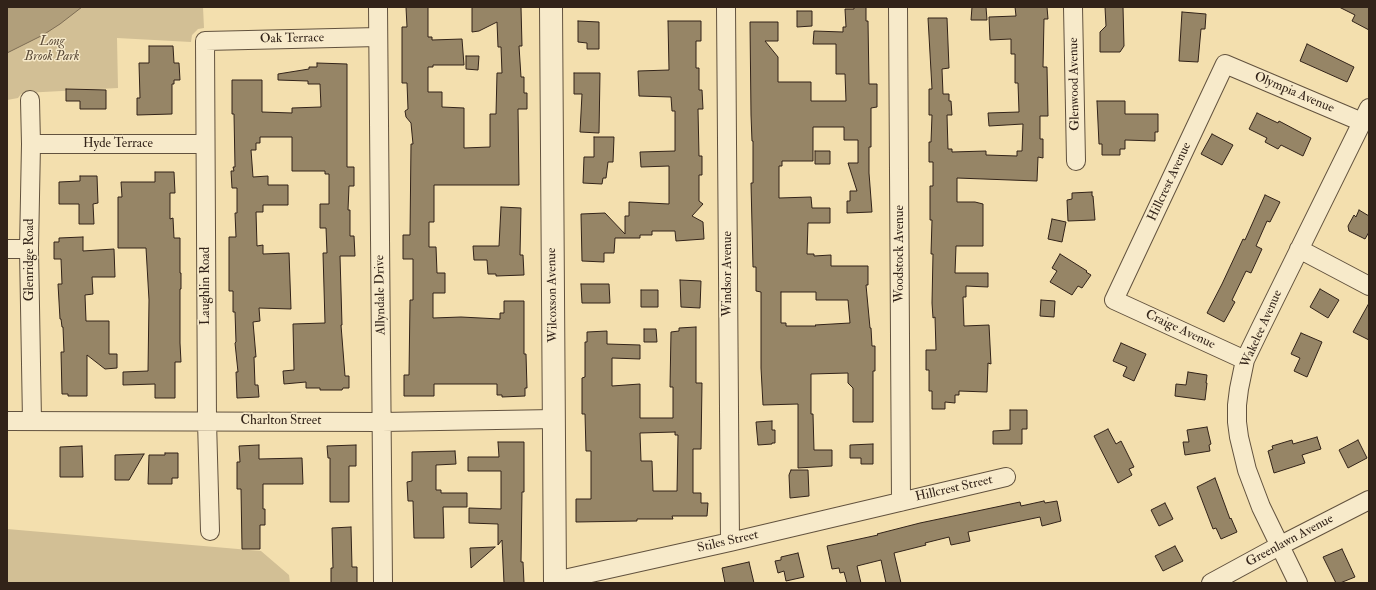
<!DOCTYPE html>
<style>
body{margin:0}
#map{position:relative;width:1376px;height:590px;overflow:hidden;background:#f3dfae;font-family:"IM FELL Double Pica",serif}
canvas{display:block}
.frame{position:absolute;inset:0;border:8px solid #322319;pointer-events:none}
</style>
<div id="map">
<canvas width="1376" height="590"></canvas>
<div class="frame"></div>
</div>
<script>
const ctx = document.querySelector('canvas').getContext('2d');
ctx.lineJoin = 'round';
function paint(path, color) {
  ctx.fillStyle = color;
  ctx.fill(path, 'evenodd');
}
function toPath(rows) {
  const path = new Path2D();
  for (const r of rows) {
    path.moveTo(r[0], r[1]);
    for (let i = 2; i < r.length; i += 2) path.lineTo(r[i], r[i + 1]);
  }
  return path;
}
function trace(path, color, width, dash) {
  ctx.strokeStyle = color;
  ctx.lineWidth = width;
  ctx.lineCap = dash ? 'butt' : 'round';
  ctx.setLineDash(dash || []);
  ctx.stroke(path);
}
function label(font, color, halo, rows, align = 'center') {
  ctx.font = font + ' "IM FELL Double Pica",serif';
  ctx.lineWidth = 3;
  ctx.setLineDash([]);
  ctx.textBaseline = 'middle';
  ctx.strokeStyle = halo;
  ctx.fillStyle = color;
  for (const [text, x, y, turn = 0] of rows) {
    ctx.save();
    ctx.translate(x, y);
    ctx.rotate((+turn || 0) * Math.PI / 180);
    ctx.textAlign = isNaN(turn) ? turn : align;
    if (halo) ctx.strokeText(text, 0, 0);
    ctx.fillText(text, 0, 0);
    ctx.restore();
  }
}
paint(toPath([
 [7,7,203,7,204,28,198,29,192,35,191,42,117,38,118,88,24,93,21,94,18,98,7,100],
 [7,529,261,551,289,575,290,583,7,583]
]), '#d2bf95');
const water = toPath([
 [7,7,82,7,60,24,43,35,7,53,7,7]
]);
paint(water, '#b19f7b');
trace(water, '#7e6d54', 1);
const building = toPath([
 [406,7,428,7,428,37,432,37,432,40,462,39,464,65,433,65,433,67,428,67,428,92,442,92,442,107,464,108,464,148,490,147,490,114,496,114,497,73,502,73,501,47,498,47,497,22,479,31,472,32,472,7,521,7,522,46,519,46,521,77,524,77,524,93,527,93,527,109,518,109,519,185,434,185,434,222,429,222,429,247,436,247,437,273,445,273,445,293,433,293,433,318,461,317,500,319,500,313,504,313,504,301,524,301,524,354,526,354,527,388,525,388,525,396,502,397,502,395,497,395,497,384,434,384,434,396,404,396,404,375,409,375,410,300,413,300,413,259,403,259,403,235,410,235,411,144,413,144,411,123,406,117,405,111,408,109,407,83,402,83,402,27,407,27,406,7],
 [854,7,866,7,866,21,868,21,869,84,877,84,877,107,871,108,871,147,869,147,869,173,872,212,847,213,847,201,850,201,850,191,857,191,848,163,858,163,858,140,844,140,844,127,813,127,813,161,782,161,782,166,779,166,779,198,811,197,812,208,830,208,830,223,808,223,807,254,814,254,814,256,831,255,831,266,868,266,868,285,866,285,870,328,871,328,872,346,875,346,875,371,873,371,873,422,853,422,853,388,848,383,848,373,811,374,811,414,813,414,814,450,832,450,832,466,798,468,798,404,763,405,761,368,761,292,756,291,756,267,753,267,751,183,753,183,753,141,752,141,751,115,750,22,778,22,778,41,765,41,778,57,778,82,811,82,811,101,846,101,845,74,836,74,836,44,813,44,814,31,843,32,843,27,846,27,845,9,854,9,854,7],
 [781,292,816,292,816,300,848,300,850,323,815,325,816,326,786,326,786,323,781,323,781,292],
 [972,7,986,7,987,20,971,20,972,7],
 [1015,7,1047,7,1048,19,1044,19,1043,67,1047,67,1048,116,1040,116,1040,139,1043,139,1043,158,1038,157,1037,181,957,178,957,202,975,202,983,204,983,246,956,246,955,273,988,273,988,287,966,286,966,297,963,297,964,326,989,325,991,364,988,363,987,392,959,391,959,395,955,395,955,403,945,402,945,409,932,409,932,391,929,391,929,370,926,370,926,350,936,350,935,317,933,318,932,303,933,254,931,254,932,220,930,220,930,186,933,186,933,162,929,162,929,142,931,142,932,115,929,115,929,89,932,89,928,18,947,18,949,68,942,69,943,94,949,94,949,101,951,101,952,115,947,115,948,149,952,149,952,152,986,151,986,155,1017,156,1017,151,1022,151,1023,124,989,126,988,113,1019,112,1018,83,1015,83,1015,54,1011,54,1011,39,990,40,989,17,1016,16,1015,7],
 [1105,7,1123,7,1124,46,1120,52,1100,52,1100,32,1106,26,1105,7],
 [1339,7,1369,7,1369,30,1352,21,1355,15,1339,7],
 [797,11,812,11,812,26,797,27,797,11],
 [1182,12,1206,14,1205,29,1201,29,1198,62,1179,61,1182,12],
 [578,21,599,22,599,49,587,49,587,43,578,42,578,21],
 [668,21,701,21,701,41,696,41,696,68,699,68,699,90,702,90,703,109,698,109,699,156,702,156,702,175,699,175,699,201,703,204,692,216,703,222,704,239,676,241,675,231,652,231,652,235,640,235,640,238,615,238,614,253,604,253,604,262,582,261,581,214,605,213,625,234,625,216,629,216,629,202,669,204,669,166,641,167,640,152,675,151,675,111,672,111,671,97,639,96,638,71,669,70,668,21],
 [1307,44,1354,67,1347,82,1300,61,1307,44],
 [149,46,173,46,174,63,179,63,180,80,174,80,174,84,172,84,172,114,137,115,137,98,140,98,139,63,149,63,149,46],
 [466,56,479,56,478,70,466,69,466,56],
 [317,63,347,64,347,167,354,167,354,186,349,186,348,210,350,210,350,236,354,236,355,256,340,256,342,325,341,325,345,376,349,376,349,388,343,388,342,390,320,390,320,388,306,388,306,382,284,384,283,371,294,370,293,324,325,323,323,253,327,253,326,228,320,228,320,204,329,204,329,174,325,174,325,171,292,171,292,137,260,137,260,143,256,143,256,150,251,150,253,177,268,176,268,185,288,185,288,205,263,205,263,212,256,212,257,246,263,245,263,254,289,253,291,309,259,308,260,321,253,322,256,357,254,357,255,385,258,385,259,397,237,398,236,372,238,372,235,343,236,342,235,312,233,312,233,291,229,291,229,237,236,237,235,213,237,213,237,188,232,188,231,171,234,171,233,167,235,167,234,114,232,114,232,80,262,80,262,112,292,113,292,108,321,107,320,84,308,84,308,81,278,80,278,74,309,69,309,67,317,67,317,63],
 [574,73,600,73,599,133,580,132,582,94,574,94,574,73],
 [66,89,106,90,106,109,80,109,80,101,66,101,66,89],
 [1097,101,1125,101,1125,114,1158,114,1158,132,1155,132,1155,141,1125,140,1125,149,1120,149,1120,155,1102,155,1102,144,1099,144,1097,101],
 [1257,113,1278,123,1279,121,1311,138,1303,156,1281,145,1278,149,1265,142,1267,138,1249,129,1257,113],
 [1212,134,1233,145,1222,165,1201,154,1212,134],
 [594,137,614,137,613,162,608,162,606,178,603,178,602,184,583,183,584,157,594,157,594,137],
 [815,151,830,151,830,164,815,164,815,151],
 [155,172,174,172,175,193,170,193,170,219,173,218,174,238,180,238,180,273,181,273,181,289,180,289,180,343,181,362,175,362,175,398,155,398,155,384,123,385,123,372,148,371,149,300,146,248,118,248,118,197,122,197,121,182,155,182,155,172],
 [80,176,97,176,98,203,93,204,94,224,79,224,79,204,59,204,59,182,80,181,80,176],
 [1092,192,1092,196,1093,196,1095,220,1068,221,1067,200,1072,199,1072,193,1092,192],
 [1265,195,1280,202,1270,222,1267,221,1256,246,1262,249,1251,273,1246,271,1232,300,1235,302,1224,322,1207,313,1222,284,1243,239,1245,240,1265,195],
 [501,207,521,208,520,255,523,255,524,275,496,276,496,274,488,274,487,260,474,260,473,246,499,246,501,207],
 [1359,210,1369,216,1369,232,1365,239,1349,231,1348,226,1354,215,1356,217,1359,210],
 [1052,219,1066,222,1062,242,1048,239,1052,219],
 [83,237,83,251,114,249,115,277,92,277,93,294,85,295,86,321,109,321,109,354,117,354,117,368,105,369,87,355,87,396,68,396,68,394,62,394,61,352,64,352,63,327,62,327,61,319,60,319,58,284,62,284,61,259,54,259,54,242,59,242,59,238,83,237],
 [1060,254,1087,271,1086,272,1091,275,1082,288,1078,286,1072,295,1050,282,1057,271,1052,268,1060,254],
 [680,280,701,281,700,308,681,307,680,280],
 [581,284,609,284,610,303,582,303,581,284],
 [1320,289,1339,300,1328,318,1310,307,1320,289],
 [641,290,658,290,658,307,641,307,641,290],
 [1041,300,1055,301,1054,317,1040,316,1041,300],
 [1369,303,1369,340,1353,332,1369,303],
 [696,327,696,383,702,383,701,449,693,449,693,493,701,493,701,503,708,503,707,516,672,516,673,519,637,519,637,521,576,522,576,499,591,499,591,451,586,451,585,414,582,414,582,378,585,377,585,342,587,342,587,332,607,331,607,344,640,345,640,359,612,358,612,386,640,384,640,418,673,418,673,387,670,387,671,332,679,331,679,328,696,327],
 [675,432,675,435,678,435,677,491,653,491,652,461,641,461,640,433,675,432],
 [644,329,656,329,657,342,644,342,644,329],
 [1301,333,1322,342,1307,377,1294,371,1300,358,1291,354,1301,333],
 [1121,343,1146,354,1134,381,1123,376,1127,367,1113,361,1121,343],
 [1188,372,1207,375,1206,383,1207,383,1205,400,1175,396,1176,384,1186,385,1188,372],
 [1010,410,1027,410,1027,429,1022,429,1022,444,993,444,993,431,1010,430,1010,410],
 [772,421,772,430,775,430,775,443,772,443,772,444,758,445,756,422,772,421],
 [1207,427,1211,444,1209,445,1210,451,1185,455,1183,442,1189,442,1187,430,1207,427],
 [1108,429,1116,444,1121,441,1134,467,1129,469,1132,475,1118,483,1094,436,1108,429],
 [1317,437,1321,449,1302,455,1305,463,1274,473,1268,451,1273,449,1272,446,1292,440,1293,444,1317,437],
 [1358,440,1367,458,1348,468,1339,450,1358,440],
 [498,442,524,442,524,492,522,492,521,562,523,562,524,583,504,583,502,540,498,545,498,524,469,523,469,508,501,509,501,471,468,471,468,457,499,457,498,442],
 [873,444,873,464,861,464,861,458,850,458,850,445,873,444],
 [259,445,259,459,302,458,303,484,263,484,263,509,265,509,265,525,260,525,260,549,242,549,241,489,237,489,237,462,240,462,239,446,259,445],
 [356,445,356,466,349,466,349,502,330,502,330,458,328,458,327,446,356,445],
 [82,446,83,477,60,477,60,447,82,446],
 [455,451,456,464,436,465,436,490,441,490,441,493,467,493,467,507,443,507,444,538,414,538,413,501,408,501,407,482,412,481,412,452,455,451],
 [165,453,178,453,178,478,172,478,172,484,148,484,149,455,165,455,165,453],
 [144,454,129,480,115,480,115,455,144,454],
 [791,470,808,470,809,496,790,498,789,475,791,470],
 [1215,478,1230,519,1231,518,1237,532,1221,539,1216,528,1213,529,1197,487,1215,478],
 [1044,501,1045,503,1057,501,1061,521,1042,526,1040,517,968,532,970,541,951,545,949,537,925,543,926,545,894,553,901,583,886,583,881,560,857,566,861,583,847,583,844,572,840,573,839,568,832,569,827,546,878,535,877,534,920,523,1020,502,1021,506,1044,501],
 [1165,503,1173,519,1159,526,1151,510,1165,503],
 [351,527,352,567,357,567,357,583,331,583,331,568,333,568,332,528,351,527],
 [1175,546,1183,561,1163,571,1155,556,1175,546],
 [495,547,471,568,470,548,495,547],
 [1342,549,1355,577,1340,583,1336,583,1323,557,1342,549],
 [798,553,804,577,786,581,784,571,778,573,775,561,781,560,781,557,798,553],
 [749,562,754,583,725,583,722,568,749,562]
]);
paint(building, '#968566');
trace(building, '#322319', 1);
const minor = toPath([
 [378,7,383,583],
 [726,7,730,542],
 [898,7,901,502],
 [1073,7,1076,161],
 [30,100,31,144,29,249,32,421],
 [31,144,205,144],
 [7,249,29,249],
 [1299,249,1369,286],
 [1245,360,1114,300,1225,64,1362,122],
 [7,421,382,422,554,419],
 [210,531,207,421,205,41,378,37],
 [555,581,730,542,1006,477],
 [1211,583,1279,546,1369,500],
 [1298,583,1261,507,1247,470,1239,437,1237,422,1237,405,1239,389,1245,360,1260,329,1369,108]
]);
const tertiary = toPath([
 [551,7,555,583]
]);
trace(minor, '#62523e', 20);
trace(tertiary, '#62523e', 24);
trace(minor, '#f7eaca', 18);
trace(tertiary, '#f7eaca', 22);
label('13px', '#322319', '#f7eaca', [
 ["Oak Terrace",292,39,-1],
 ["Glenwood Avenue",1075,84,-91],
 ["Olympia Avenue",1294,93,23],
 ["Hyde Terrace",118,144],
 ["Hillcrest Avenue",1170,182,-65],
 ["Woodstock Avenue",900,254,-90],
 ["Glenridge Road",30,260,-90],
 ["Windsor Avenue",728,274,-90],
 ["Laughlin Road",206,286,-90],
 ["Allyndale Drive",381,295,-91],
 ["Wilcoxson Avenue",553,295,-91],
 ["Wakelee Avenue",1262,329,-66],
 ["Craige Avenue",1180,330,25],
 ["Charlton Street",281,421],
 ["Hillcrest Street",954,489,-13],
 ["Greenlawn Avenue",1290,541,-28],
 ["Stiles Street",728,542,-13]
]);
label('italic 13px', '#5a4a38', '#f7eaca', [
 ["Long",52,42],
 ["Brook Park",52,57]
]);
</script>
